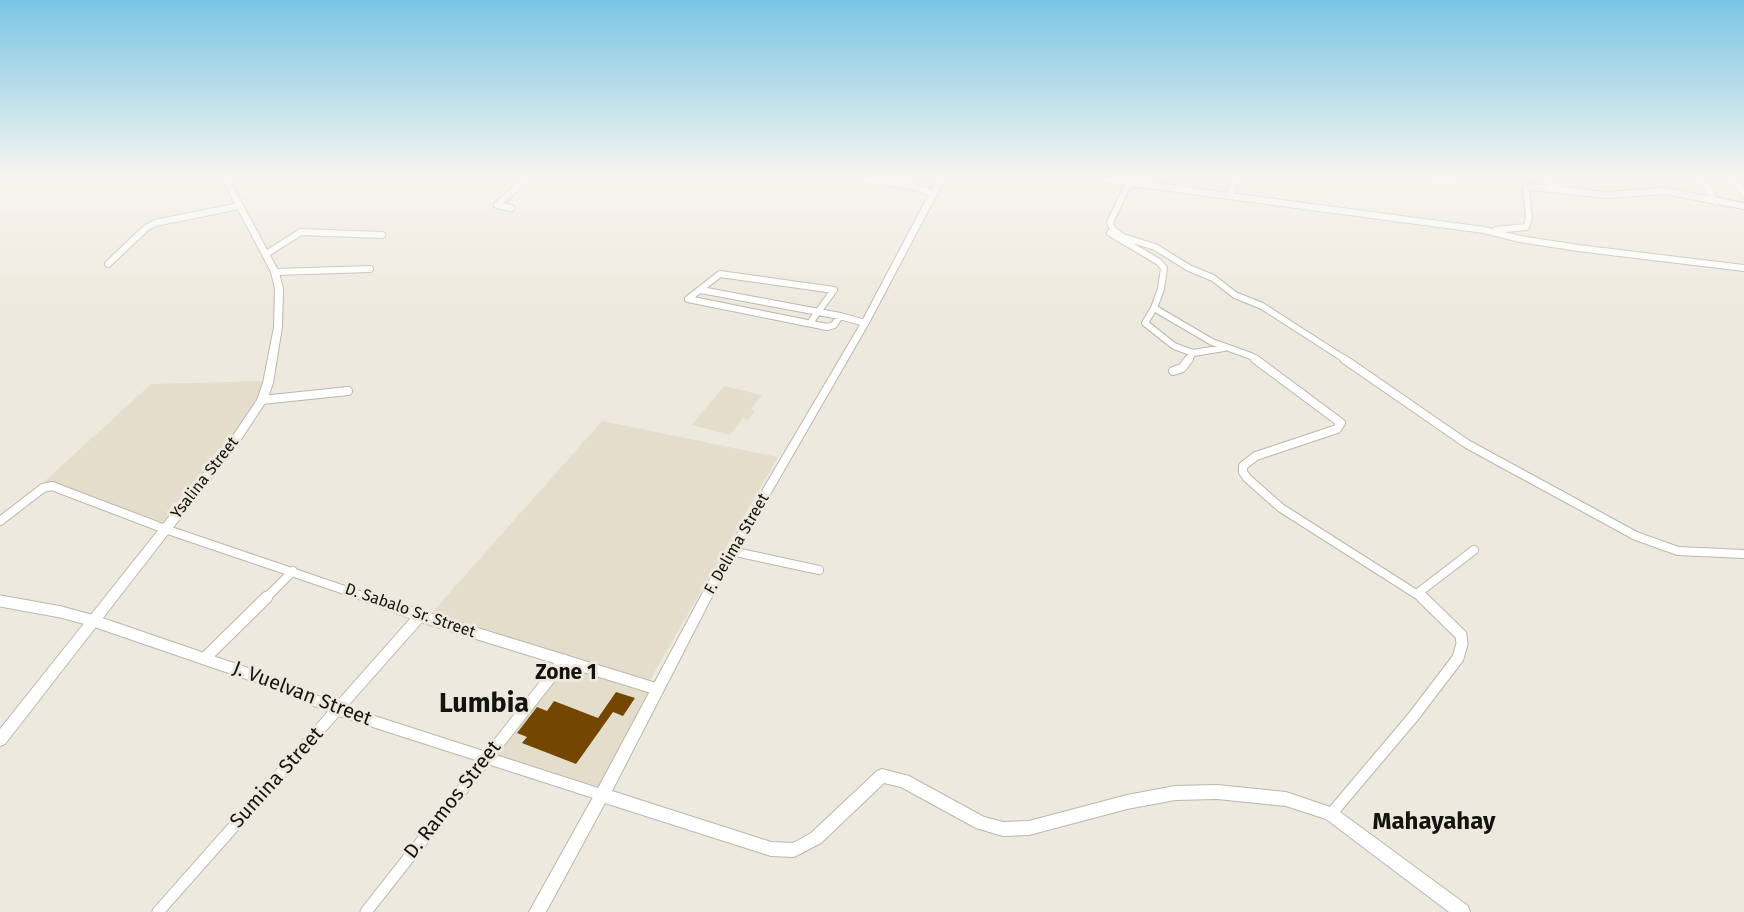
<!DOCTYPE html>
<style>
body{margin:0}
canvas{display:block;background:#eee9de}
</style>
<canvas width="1744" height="912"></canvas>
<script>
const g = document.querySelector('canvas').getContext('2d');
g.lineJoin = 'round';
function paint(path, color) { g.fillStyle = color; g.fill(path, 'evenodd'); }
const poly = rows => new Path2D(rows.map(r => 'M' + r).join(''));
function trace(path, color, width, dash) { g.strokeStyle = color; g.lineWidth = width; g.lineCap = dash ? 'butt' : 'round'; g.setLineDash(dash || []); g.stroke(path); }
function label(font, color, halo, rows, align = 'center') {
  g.font = font + ' "Fira Sans",sans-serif'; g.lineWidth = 6; g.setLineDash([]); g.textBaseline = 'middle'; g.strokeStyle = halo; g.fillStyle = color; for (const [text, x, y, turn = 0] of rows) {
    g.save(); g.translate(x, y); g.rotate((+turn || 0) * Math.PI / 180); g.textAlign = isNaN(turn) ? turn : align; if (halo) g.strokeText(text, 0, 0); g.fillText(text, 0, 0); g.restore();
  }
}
paint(poly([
 [265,381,252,413,166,523,45,481,151,384],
 [724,386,762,395,751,409,755,411,748,420,743,418,730,435,692,425],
 [602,421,778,457,650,680,429,616],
 [565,665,650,692,597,789,495,755]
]), '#e5ddcb');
paint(poly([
 [616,692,635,698,623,716,613,712,576,764,522,743,527,737,517,733,537,707,547,711,554,701,598,718]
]), '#744700');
const streetFar2 = poly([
 [859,179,908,185,933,193],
 [1102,179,1484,230,1520,239,1578,248,1744,268],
 [1429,179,1447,182,1453,179],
 [1541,179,1556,186],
 [1702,179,1716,202],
 [1734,179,1744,194],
 [1129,183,1110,222,1113,230,1123,237,1155,247,1189,268,1213,278,1235,295,1262,306,1346,360],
 [1230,196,1235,179],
 [511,208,497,205,526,179],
 [1496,230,1526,227,1529,218,1526,188,1532,187,1607,195,1665,191,1744,206],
 [1110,233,1159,262,1164,268,1161,289,1154,308,1212,342,1251,356,1257,360],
 [266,254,301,232,382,235],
 [108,264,146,228,155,223,239,206],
 [275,272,370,269],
 [701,290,840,316,865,323],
 [688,299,720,274,834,290,810,323],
 [688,299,827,327,834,325,840,316],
 [1154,308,1145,323,1174,346,1193,353,1224,348],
 [1188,360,1193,353]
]);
const streetFar1 = poly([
 [1255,359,1341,423,1337,429,1256,456,1243,466,1243,472,1247,478,1281,508,1424,599],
 [1344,359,1467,444,1636,536,1678,551,1744,554],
 [1173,371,1182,368,1189,359],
 [262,400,348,391],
 [0,521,43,488,52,486,165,529,371,599],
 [731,551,819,570],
 [1418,593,1474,550],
 [265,599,293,571]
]);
const street = poly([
 [367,597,420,616,657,689],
 [0,601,61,612,94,621,266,680,338,710,602,795],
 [205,658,267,597],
 [1331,814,1413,717,1458,658,1462,644,1461,635,1422,597],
 [158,912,420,616],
 [366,912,564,660]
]);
const secondary = poly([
 [222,179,229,179,279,272,283,289,282,327,273,383,267,400,238,444,5,744,0,746,0,729,230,440,257,400,263,383,274,327,275,289,271,272,222,179],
 [937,179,945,179,869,323,719,583,612,791,771,842,793,843,811,833,877,771,882,769,909,776,984,817,1003,822,1029,821,1127,795,1175,786,1217,785,1286,792,1336,809,1468,906,1470,912,1449,912,1326,819,1286,806,1217,799,1175,800,1127,809,1029,835,1003,836,976,828,901,787,884,783,821,843,794,857,771,856,605,803,546,912,529,912,597,790,710,579,861,323,937,179]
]);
trace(streetFar2, '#bbb7ac', 8);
trace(streetFar1, '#bbb7ac', 10);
trace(street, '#bbb7ac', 13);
trace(secondary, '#bbb7ac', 2);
trace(streetFar2, '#fff', 6);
trace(streetFar1, '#fff', 8);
trace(street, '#fff', 11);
paint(secondary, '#fff');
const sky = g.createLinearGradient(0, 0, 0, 306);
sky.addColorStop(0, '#7ac5e4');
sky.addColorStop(0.58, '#f7f5f0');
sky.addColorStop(1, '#f7f5f000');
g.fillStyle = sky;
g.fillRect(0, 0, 1744, 306);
label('16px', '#15130f', '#eee9de', [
 ["Ysalina Street",205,478,-52],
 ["F. Delima Street",737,544,-60],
 ["D. Sabalo Sr. Street",410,611,19]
]);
label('20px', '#15130f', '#eee9de', [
 ["J. Vuelvan Street",302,694,21],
 ["Sumina Street",277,778,-48],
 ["D. Ramos Street",453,800,-52]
]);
label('bold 21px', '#15130f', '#eee9de', [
 ["Zone 1",566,673]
]);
label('bold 24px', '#15130f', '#eee9de', [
 ["Mahayahay",1434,822]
]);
label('bold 27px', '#15130f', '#eee9de', [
 ["Lumbia",484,704]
]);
</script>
